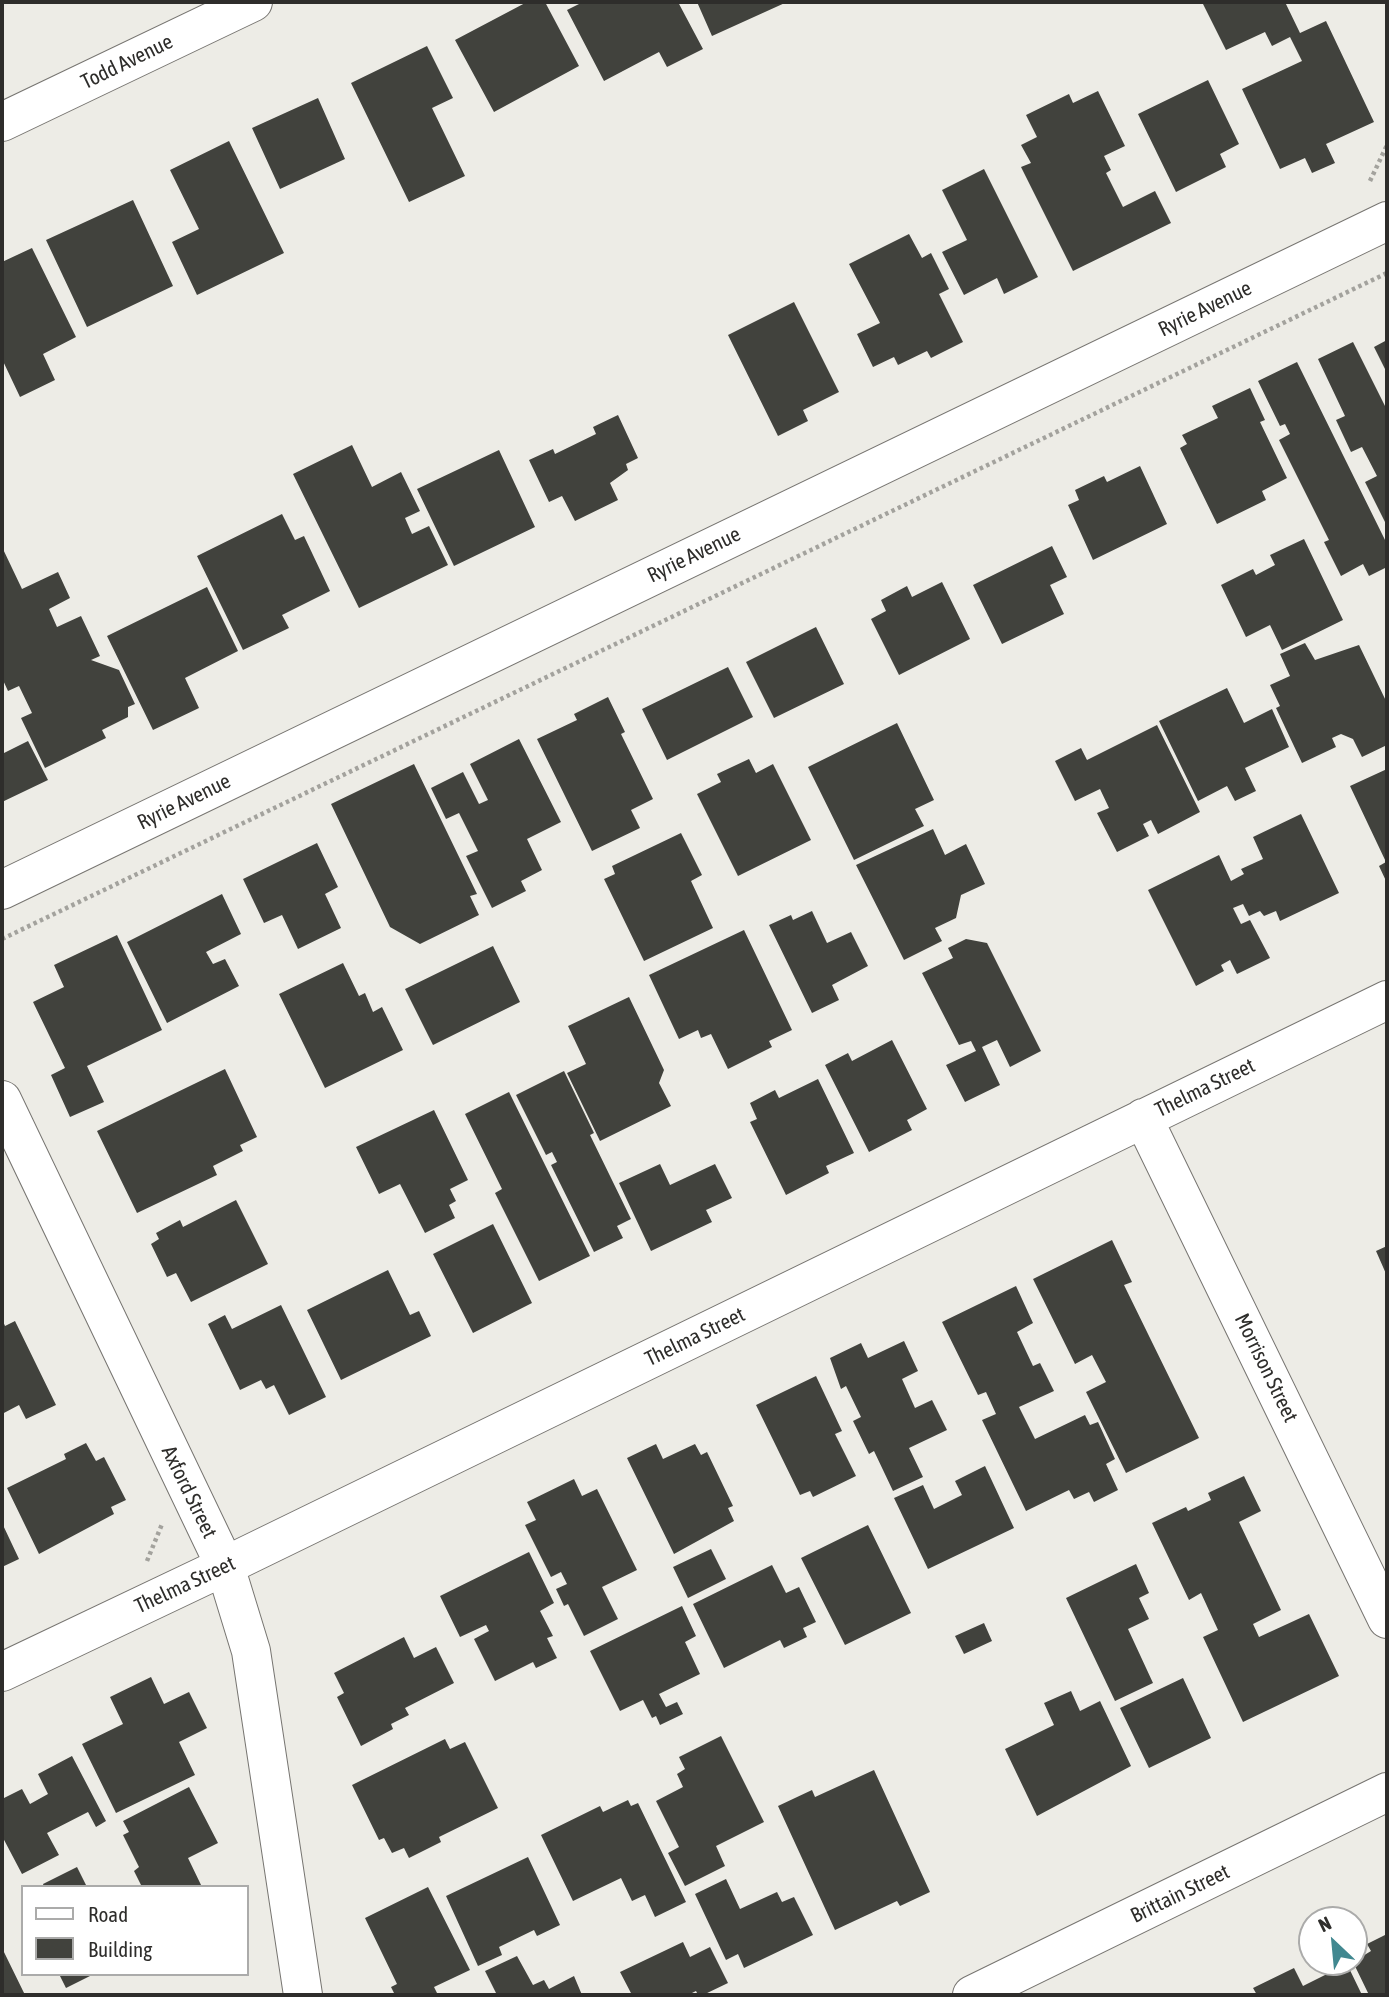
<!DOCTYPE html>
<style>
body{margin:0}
#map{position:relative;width:1389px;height:1997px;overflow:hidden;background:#edece6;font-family:"Asap Condensed",sans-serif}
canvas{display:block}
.frame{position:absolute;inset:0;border:4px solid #2e2d2b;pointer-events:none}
.legend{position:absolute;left:21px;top:1885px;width:228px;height:91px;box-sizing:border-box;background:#fff;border:2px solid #ababaa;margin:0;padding:9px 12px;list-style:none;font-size:21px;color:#2e2d2b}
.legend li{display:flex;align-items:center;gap:14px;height:35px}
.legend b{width:35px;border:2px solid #ababaa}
.north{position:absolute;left:1298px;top:1906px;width:70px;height:70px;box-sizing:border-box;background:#fff;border:2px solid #ababaa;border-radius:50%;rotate:334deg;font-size:19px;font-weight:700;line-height:28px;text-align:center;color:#2e2d2b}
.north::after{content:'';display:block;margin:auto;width:24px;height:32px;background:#418890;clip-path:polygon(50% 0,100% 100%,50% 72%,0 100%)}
</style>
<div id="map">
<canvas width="1389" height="1997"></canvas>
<div class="frame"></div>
<ul class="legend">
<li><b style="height:9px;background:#fff"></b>Road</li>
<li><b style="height:19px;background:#41423d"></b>Building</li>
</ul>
<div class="north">N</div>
</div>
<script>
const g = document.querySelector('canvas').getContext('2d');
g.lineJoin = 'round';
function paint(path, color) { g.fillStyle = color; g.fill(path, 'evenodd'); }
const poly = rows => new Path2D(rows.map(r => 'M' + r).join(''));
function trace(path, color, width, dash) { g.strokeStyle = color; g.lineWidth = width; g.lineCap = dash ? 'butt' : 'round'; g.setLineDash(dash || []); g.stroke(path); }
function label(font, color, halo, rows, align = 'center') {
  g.font = font + ' "Asap Condensed",sans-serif'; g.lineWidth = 7; g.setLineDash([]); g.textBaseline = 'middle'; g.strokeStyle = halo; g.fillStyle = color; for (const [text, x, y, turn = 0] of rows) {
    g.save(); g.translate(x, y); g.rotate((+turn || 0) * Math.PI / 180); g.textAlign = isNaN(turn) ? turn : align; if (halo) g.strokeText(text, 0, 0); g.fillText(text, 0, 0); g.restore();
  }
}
paint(poly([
 [527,2,545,2,579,66,494,112,455,40],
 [583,2,678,2,703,49,667,67,659,52,604,81,567,10],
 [697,2,787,2,712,36],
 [1202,2,1285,2,1300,33,1326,21,1374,122,1326,144,1335,163,1312,173,1305,158,1280,169,1242,89,1302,61,1290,37,1272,46,1265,32,1226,50],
 [427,46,453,98,432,108,465,176,409,202,351,83],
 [1208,80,1239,144,1220,154,1226,167,1176,192,1138,114],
 [1098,91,1125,146,1104,156,1111,170,1106,173,1123,207,1155,191,1171,223,1073,271,1021,167,1031,163,1021,145,1037,137,1026,115,1069,94,1073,103],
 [318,98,345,159,280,189,252,128],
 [229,141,284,253,197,295,172,242,199,229,170,170],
 [984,169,1038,277,1004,294,997,278,964,295,942,252,967,240,942,190],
 [133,200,173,286,87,327,46,240],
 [909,234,922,258,931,253,949,289,939,294,963,342,931,358,927,351,898,365,894,357,873,367,857,334,880,323,849,264],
 [32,248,76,337,43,354,55,380,20,397,2,359,2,262],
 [794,302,839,392,803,410,808,421,778,436,728,335],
 [1387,340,1387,373,1374,347],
 [1353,342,1387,410,1387,526,1365,482,1377,476,1362,447,1351,452,1336,420,1345,416,1318,359],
 [1297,362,1387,544,1387,567,1369,576,1363,564,1341,576,1324,542,1329,540,1279,440,1290,434,1285,424,1280,426,1258,381],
 [1250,388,1265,420,1260,422,1287,478,1262,491,1266,500,1217,524,1180,448,1187,444,1182,435,1218,418,1212,406],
 [618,415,638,458,626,464,628,470,610,483,618,500,575,521,562,496,549,502,529,460,553,449,555,454,596,434,593,427],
 [352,445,372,487,401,472,420,511,405,518,412,534,429,526,448,565,359,608,293,474],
 [499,450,535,527,454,566,417,489],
 [1140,466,1167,524,1093,560,1068,505,1079,500,1075,490,1104,476,1107,482],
 [282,514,295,540,304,536,330,591,282,615,289,628,243,650,197,556],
 [1304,539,1343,620,1282,650,1270,625,1246,637,1221,585,1253,569,1256,575,1275,565,1270,555],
 [1052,546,1067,577,1050,585,1064,614,1002,644,973,585],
 [2,547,22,589,58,572,70,598,49,609,57,627,81,616,100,656,91,660,119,670,135,704,128,707,128,717,102,730,106,738,45,768,21,718,32,713,19,686,8,691,2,678],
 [942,582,970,639,899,675,871,619,886,611,881,600,907,586,912,597],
 [207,587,238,651,185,678,199,708,153,730,107,636],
 [816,627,844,684,774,718,746,662],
 [1305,643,1315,660,1359,645,1387,703,1387,745,1362,757,1353,739,1341,734,1332,738,1336,747,1302,763,1276,708,1280,706,1270,685,1290,676,1280,654],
 [728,667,753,717,667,760,642,709],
 [1227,688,1244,723,1272,709,1289,747,1245,768,1256,791,1235,801,1227,786,1198,801,1159,721],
 [608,697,625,732,621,734,653,799,631,810,640,828,592,851,537,739,577,720,574,714],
 [897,723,934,800,915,809,924,826,854,860,808,767],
 [1157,725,1200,812,1158,834,1151,820,1143,824,1149,836,1117,852,1097,813,1109,808,1100,789,1075,801,1055,761,1081,748,1087,760],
 [519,739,561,822,527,839,542,870,521,881,526,891,492,908,466,856,478,851,459,813,446,819,431,788,463,772,479,804,488,800,470,764],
 [28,741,48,780,2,802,2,754],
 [749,759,756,773,773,764,811,840,738,876,697,794,721,782,717,774],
 [414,764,477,894,470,896,479,915,420,944,390,927,331,804],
 [1387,769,1387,883,1379,866,1386,862,1350,786],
 [1301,814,1339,893,1280,921,1276,911,1264,916,1260,911,1249,916,1243,904,1233,908,1241,924,1250,920,1270,958,1237,974,1230,960,1221,965,1224,971,1196,986,1148,890,1219,855,1231,881,1244,874,1241,869,1263,859,1253,837],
 [933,829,945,855,966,844,985,884,961,895,956,918,935,928,942,941,904,960,856,865],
 [681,833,702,875,691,881,713,928,644,961,604,879,615,874,612,866],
 [317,843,338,887,325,894,341,928,298,949,282,915,264,923,243,879],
 [222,894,241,934,206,952,213,964,225,959,239,986,167,1023,127,942],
 [812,911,827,943,851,932,868,966,832,985,839,1000,812,1013,769,925,791,915,793,920],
 [744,930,792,1030,769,1041,772,1047,728,1069,711,1034,701,1038,698,1030,679,1039,649,975],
 [117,935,162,1030,87,1066,104,1102,70,1117,51,1075,65,1068,33,1002,64,987,54,965],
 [966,939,987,943,1041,1051,1010,1067,997,1040,982,1047,1000,1085,965,1102,946,1065,976,1051,971,1041,959,1045,922,973,953,958,948,948],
 [493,946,520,1002,433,1045,405,989],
 [343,963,359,996,365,993,373,1012,382,1007,403,1050,325,1088,279,994],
 [629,997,664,1070,659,1083,671,1106,600,1141,567,1073,586,1064,568,1026],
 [892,1040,927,1109,907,1120,912,1130,869,1152,825,1065,848,1053,852,1061],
 [225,1069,257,1137,240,1145,243,1151,213,1166,217,1175,137,1213,97,1131],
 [564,1071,594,1133,590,1135,631,1219,617,1226,623,1238,594,1252,551,1165,557,1162,552,1152,546,1155,516,1095],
 [818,1079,854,1153,826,1166,829,1173,786,1195,750,1122,757,1119,750,1103,775,1090,779,1098],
 [509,1092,590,1256,539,1281,495,1193,502,1189,465,1114],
 [434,1110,468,1180,450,1189,456,1201,449,1205,455,1218,425,1233,400,1184,379,1194,356,1147],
 [660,1164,670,1185,715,1164,732,1198,706,1210,712,1222,651,1251,619,1183],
 [236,1200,268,1264,191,1302,176,1273,167,1277,151,1244,159,1239,156,1233,180,1220,183,1227],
 [493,1224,532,1303,473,1333,433,1254],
 [1112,1240,1132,1282,1124,1285,1199,1438,1126,1473,1086,1392,1106,1382,1092,1355,1075,1364,1033,1279],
 [1387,1246,1387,1276,1376,1251],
 [388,1270,410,1315,419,1311,431,1336,341,1380,307,1310],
 [1016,1286,1033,1323,1017,1332,1033,1366,1040,1363,1054,1391,1019,1407,1035,1439,1085,1415,1090,1425,1098,1422,1115,1459,1106,1464,1118,1490,1094,1502,1089,1492,1074,1499,1069,1490,1026,1511,982,1420,996,1414,986,1392,978,1395,942,1322],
 [281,1305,326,1397,289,1415,274,1385,266,1389,261,1380,240,1390,208,1324,225,1315,232,1329],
 [2,1319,5,1326,15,1321,56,1405,26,1419,19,1405,2,1414],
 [904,1341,918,1371,902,1379,915,1408,932,1400,947,1430,909,1448,923,1477,893,1491,874,1451,869,1454,853,1421,861,1417,846,1386,841,1389,830,1358,861,1343,868,1358],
 [816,1376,842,1431,835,1434,856,1476,813,1497,810,1491,800,1495,756,1405],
 [86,1443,96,1461,104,1457,126,1500,111,1507,114,1514,39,1554,7,1488,66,1459,64,1454],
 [656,1444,663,1459,695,1444,701,1455,707,1452,733,1506,728,1508,734,1521,674,1554,627,1458],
 [985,1466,1014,1528,928,1569,894,1498,923,1485,934,1509,962,1495,955,1481],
 [1244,1476,1261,1511,1239,1522,1281,1610,1253,1624,1259,1637,1309,1614,1339,1676,1243,1722,1203,1637,1218,1630,1201,1593,1189,1600,1152,1523,1186,1507,1188,1511,1211,1500,1208,1493],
 [574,1479,582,1496,597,1489,637,1570,602,1587,618,1619,584,1636,568,1604,564,1606,556,1589,567,1584,561,1572,551,1577,525,1525,536,1520,527,1502],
 [2,1523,19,1559,2,1567],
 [868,1525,911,1613,845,1645,801,1558],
 [711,1549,726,1579,688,1598,673,1567],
 [529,1552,554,1603,540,1611,553,1636,547,1638,557,1658,536,1668,533,1662,495,1681,474,1639,489,1631,486,1625,460,1637,440,1596],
 [1136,1564,1149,1593,1139,1598,1149,1619,1128,1629,1153,1683,1115,1701,1066,1598],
 [772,1565,786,1593,799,1587,816,1622,803,1628,807,1637,784,1648,780,1640,724,1668,693,1604],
 [682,1606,696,1636,685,1642,700,1674,659,1694,666,1707,677,1702,683,1714,660,1725,656,1716,652,1718,643,1700,620,1711,590,1651],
 [984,1623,992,1641,964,1654,955,1636],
 [404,1637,414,1658,436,1647,454,1683,405,1708,409,1715,391,1724,393,1729,361,1746,337,1697,344,1693,334,1673],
 [151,1677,164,1704,189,1692,207,1728,179,1742,195,1775,116,1813,82,1744,123,1724,110,1697],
 [1183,1678,1211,1738,1149,1768,1120,1708],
 [1071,1691,1080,1711,1100,1701,1131,1766,1037,1816,1005,1749,1054,1725,1044,1703],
 [721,1736,764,1822,716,1846,725,1866,685,1886,668,1853,679,1847,656,1801,683,1787,677,1774,685,1769,679,1757],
 [445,1739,450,1749,465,1742,498,1808,439,1837,441,1842,409,1858,404,1848,392,1853,384,1838,379,1840,352,1785],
 [72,1756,106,1821,96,1827,88,1812,47,1833,59,1855,22,1874,2,1836,2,1799,22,1789,30,1804,48,1794,38,1774],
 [874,1770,930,1892,900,1906,897,1901,835,1930,778,1806,812,1790,815,1797],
 [189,1787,218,1843,188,1858,202,1887,142,1887,134,1871,139,1867,123,1835,129,1832,123,1821],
 [628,1800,631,1806,638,1803,686,1902,655,1917,645,1895,632,1901,621,1878,573,1901,541,1835,600,1806,603,1812],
 [528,1857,560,1925,537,1936,534,1930,499,1947,502,1955,478,1966,446,1896],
 [77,1867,87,1887,44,1887,43,1884],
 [726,1879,740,1909,777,1892,782,1902,794,1897,813,1935,744,1968,738,1954,726,1960,695,1894],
 [428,1887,470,1970,434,1987,438,1995,395,1995,391,1987,397,1984,365,1918],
 [1387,1934,1387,1995,1369,1995,1353,1962,1371,1951,1367,1944],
 [683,1942,690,1957,710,1947,728,1983,703,1995,698,1995,696,1991,688,1995,632,1995,620,1972],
 [2,1948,25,1995,2,1995],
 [517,1956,533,1985,544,1980,549,1989,574,1976,582,1995,497,1995,485,1971],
 [1347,1964,1362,1995,1257,1995,1253,1988,1294,1968,1303,1986],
 [59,1974,94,1974,66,1988]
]), '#41423d');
const street = poly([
 [2,122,253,2],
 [2,890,1387,221],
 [2,1100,225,1566,251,1651,303,1995],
 [1143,1118,1387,1619],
 [2,1672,225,1566,1387,1000],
 [972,1995,1387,1792]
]);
trace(street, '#777571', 40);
trace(poly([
 [1370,181,1387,145],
 [2,939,1387,273],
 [147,1561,162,1524]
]), '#a3a29d', 4.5, [3.5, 3.5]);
trace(street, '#fff', 38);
label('21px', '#2e2d2b', '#fff', [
 ["Todd Avenue",127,62,-26],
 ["Ryrie Avenue",1205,309,-26],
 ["Ryrie Avenue",694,555,-26],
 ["Ryrie Avenue",184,802,-26],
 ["Thelma Street",1205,1088,-26],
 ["Thelma Street",695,1337,-26],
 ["Morrison Street",1266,1368,64],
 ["Axford Street",189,1492,64],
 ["Thelma Street",185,1585,-25],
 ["Brittain Street",1180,1894,-26]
]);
</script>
